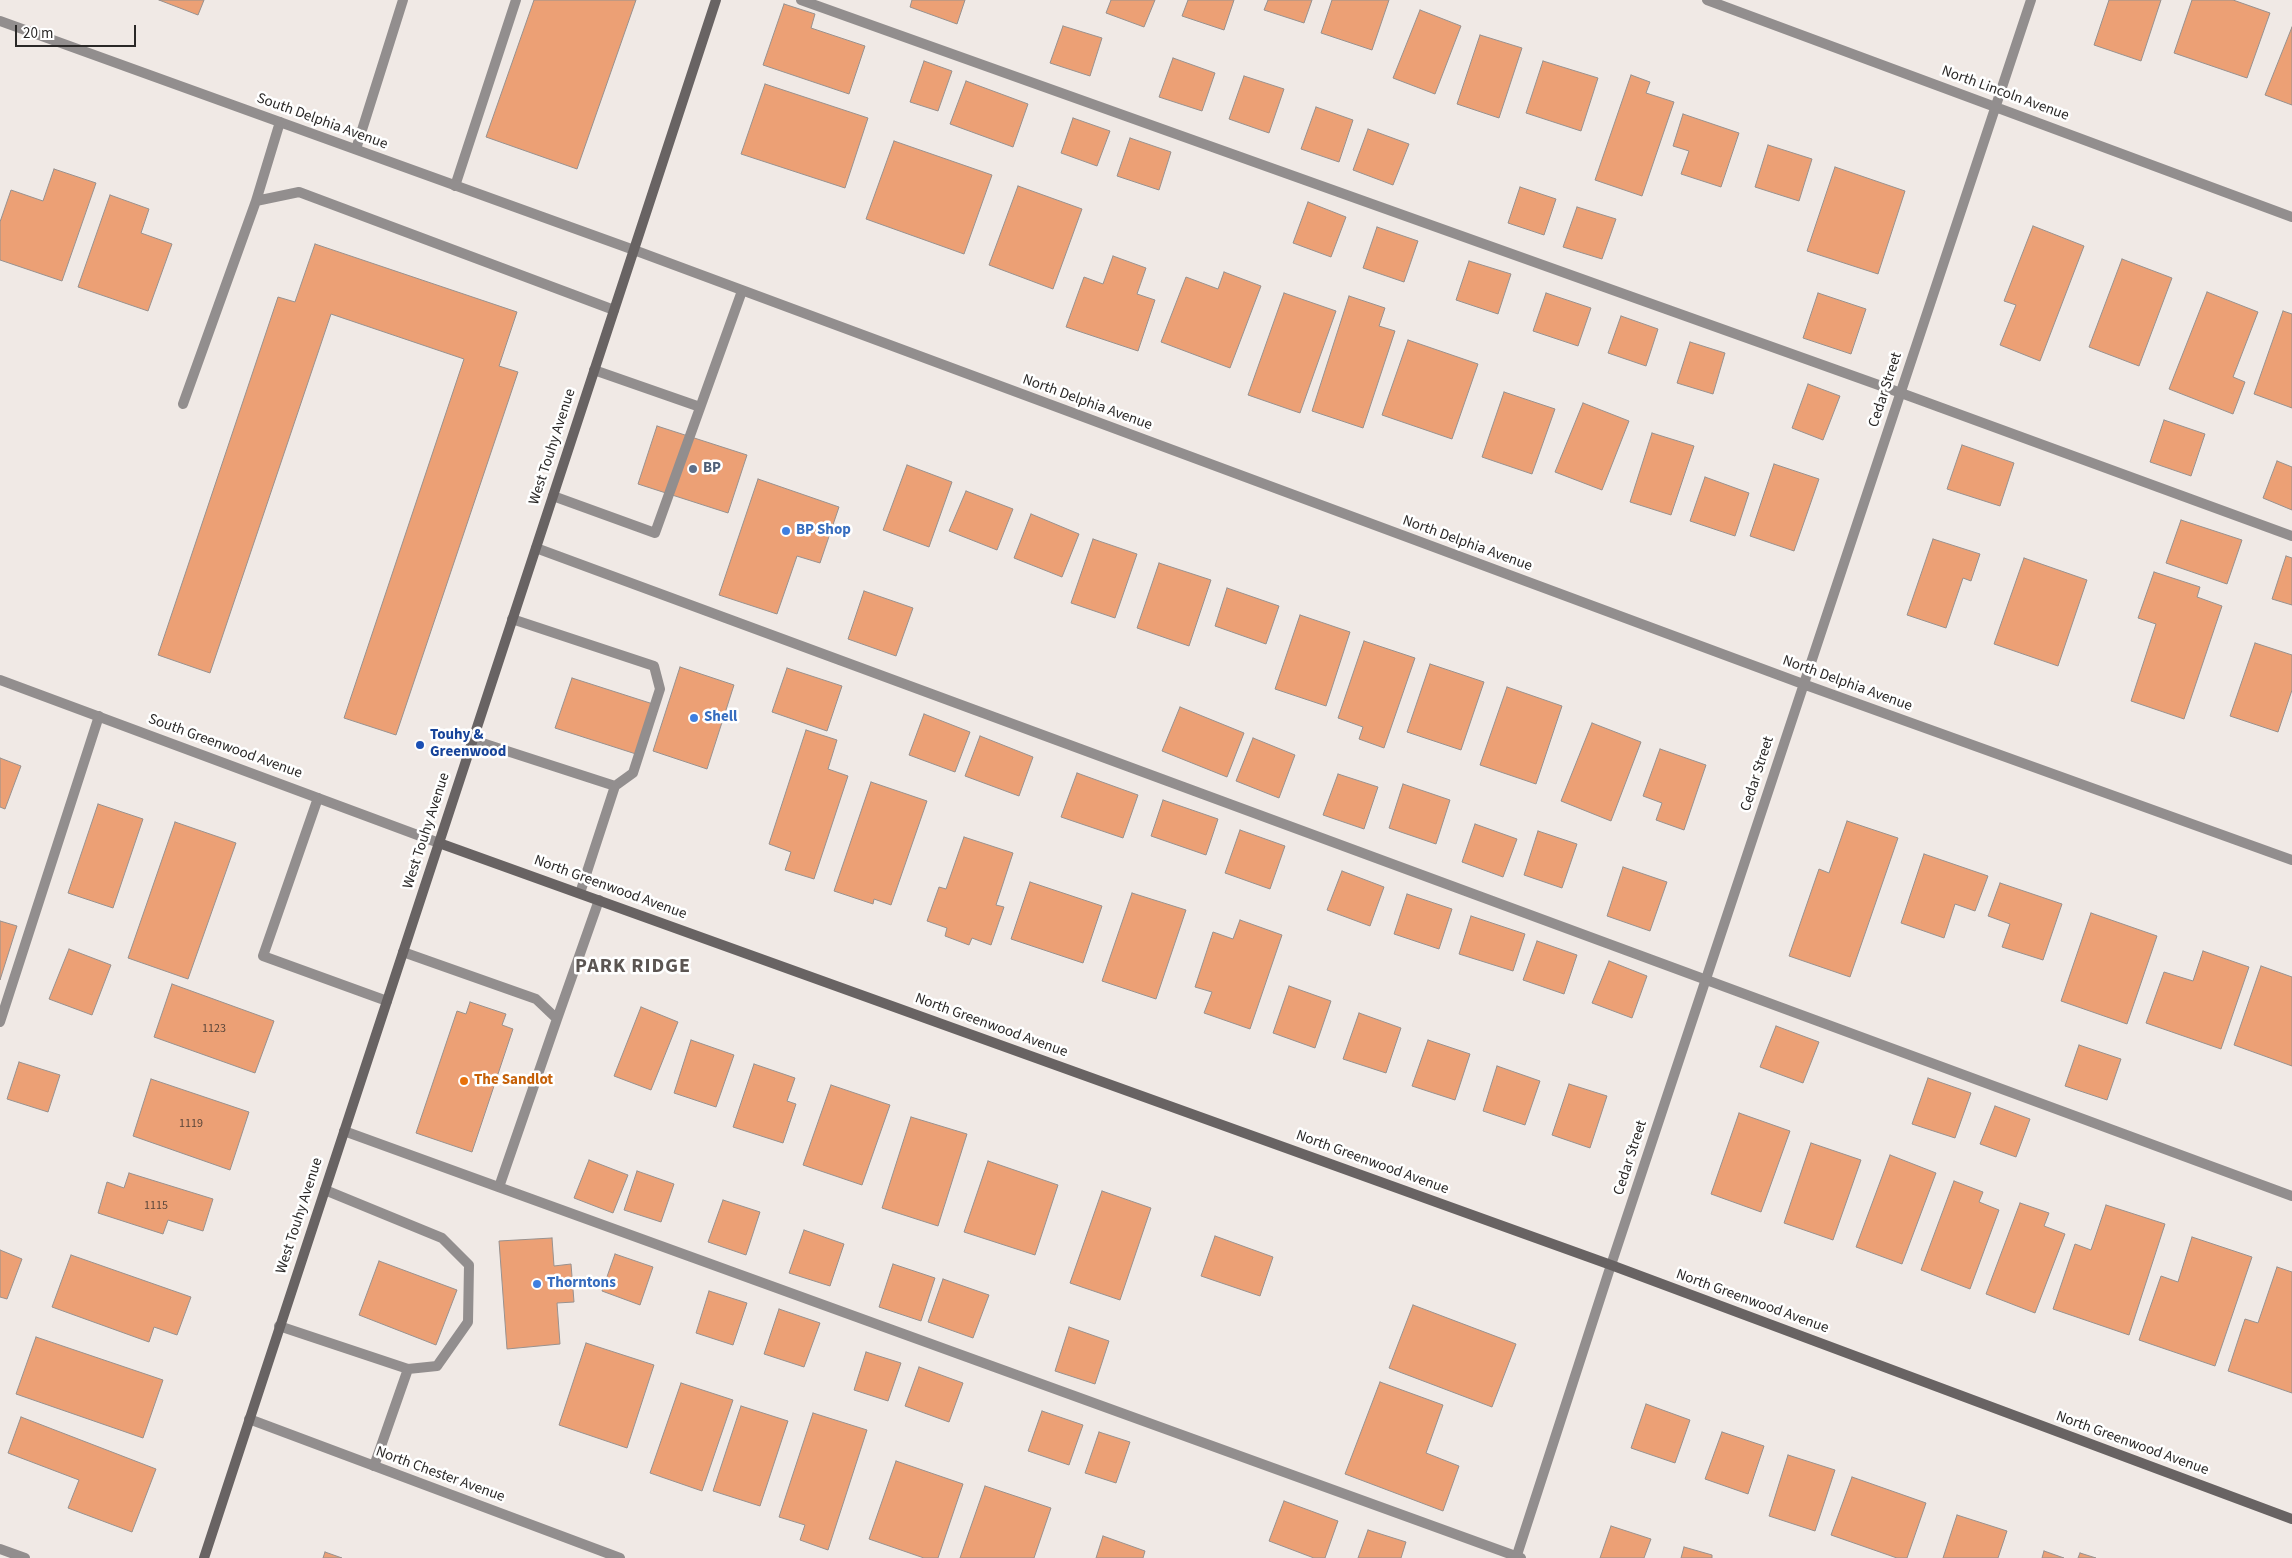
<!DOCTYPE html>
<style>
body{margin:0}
#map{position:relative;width:2292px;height:1558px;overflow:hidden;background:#f0e9e5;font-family:"Source Sans 3",sans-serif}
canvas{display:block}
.scale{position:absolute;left:15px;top:25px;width:121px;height:22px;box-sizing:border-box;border:2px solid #2a2827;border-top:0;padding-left:6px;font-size:15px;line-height:18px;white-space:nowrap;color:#2a2827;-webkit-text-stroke:4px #fff;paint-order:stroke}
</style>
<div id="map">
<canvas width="2292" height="1558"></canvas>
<div class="scale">20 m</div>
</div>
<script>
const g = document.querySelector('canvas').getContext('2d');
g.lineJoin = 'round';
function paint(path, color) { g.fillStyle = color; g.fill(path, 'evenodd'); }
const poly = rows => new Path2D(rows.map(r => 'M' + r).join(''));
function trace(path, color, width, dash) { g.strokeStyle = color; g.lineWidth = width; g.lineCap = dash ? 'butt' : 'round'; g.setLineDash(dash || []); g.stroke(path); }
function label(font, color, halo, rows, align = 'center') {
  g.font = font + ' "Source Sans 3",sans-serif'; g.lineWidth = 5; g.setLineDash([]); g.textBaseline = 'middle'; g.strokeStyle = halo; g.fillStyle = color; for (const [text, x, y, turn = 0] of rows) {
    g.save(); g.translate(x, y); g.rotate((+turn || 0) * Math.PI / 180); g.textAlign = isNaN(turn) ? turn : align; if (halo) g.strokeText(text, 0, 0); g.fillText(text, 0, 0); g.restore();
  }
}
const building = poly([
 [159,0,204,0,198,15,159,0],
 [534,0,636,0,577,169,486,137,534,0],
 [912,0,965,0,957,24,910,7,912,0],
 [1111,0,1155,0,1144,27,1106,13,1111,0],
 [1188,0,1234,0,1224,30,1182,16,1188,0],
 [1268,0,1312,0,1304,23,1264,10,1268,0],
 [1332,0,1389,0,1372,50,1321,33,1332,0],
 [2109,0,2161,0,2141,61,2094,45,2109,0],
 [2192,0,2233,0,2270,13,2247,78,2174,53,2192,0],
 [784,4,815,14,811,28,865,46,849,94,763,65,784,4],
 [1420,10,1461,26,1435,94,1393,78,1420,10],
 [1063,26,1102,38,1090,76,1050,63,1063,26],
 [2292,27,2292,105,2265,95,2292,27],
 [1480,35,1522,48,1499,118,1457,104,1480,35],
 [1173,58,1215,73,1202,111,1159,97,1173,58],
 [924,61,952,71,938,111,910,102,924,61],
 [1543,61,1598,78,1581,131,1526,113,1543,61],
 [1631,75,1650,82,1646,93,1674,102,1642,196,1595,180,1631,75],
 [1244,76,1284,89,1269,133,1229,119,1244,76],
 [966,81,1028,104,1013,147,950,124,966,81],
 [765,84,868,118,845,188,741,154,765,84],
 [1316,107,1353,120,1339,162,1301,149,1316,107],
 [1683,114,1739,133,1721,187,1681,174,1689,151,1673,146,1683,114],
 [1073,118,1110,131,1097,166,1061,153,1073,118],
 [1368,129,1409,144,1393,185,1353,170,1368,129],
 [1130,138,1171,152,1159,190,1117,176,1130,138],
 [894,141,992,175,964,254,866,219,894,141],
 [1768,145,1812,159,1799,201,1755,187,1768,145],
 [1835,167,1905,191,1878,274,1807,251,1835,167],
 [54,169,96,183,62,281,0,260,0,222,11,190,43,201,54,169],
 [1018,186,1082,209,1053,289,989,265,1018,186],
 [1520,187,1556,199,1544,235,1508,223,1520,187],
 [110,195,149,209,141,233,172,244,148,311,78,287,110,195],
 [1308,202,1346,217,1331,257,1293,243,1308,202],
 [1577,207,1616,219,1602,259,1563,247,1577,207],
 [2033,226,2084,246,2040,361,2000,345,2016,305,2004,301,2033,226],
 [1377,227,1418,241,1404,282,1363,268,1377,227],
 [315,244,517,312,499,366,518,372,396,735,344,718,464,359,331,314,210,673,158,655,278,297,295,302,315,244],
 [1113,256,1146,268,1137,294,1155,300,1138,351,1066,327,1084,277,1103,284,1113,256],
 [2122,259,2172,278,2139,366,2089,347,2122,259],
 [1469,261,1511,274,1498,314,1456,300,1469,261],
 [1224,272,1261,286,1230,368,1161,342,1186,277,1218,289,1224,272],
 [2207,292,2258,312,2233,377,2245,382,2233,414,2169,389,2207,292],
 [1284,293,1336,311,1300,413,1248,395,1284,293],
 [1546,293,1591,308,1578,346,1533,331,1546,293],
 [1818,293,1866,309,1851,354,1803,338,1818,293],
 [1349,296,1385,308,1379,326,1395,331,1363,428,1312,411,1349,296],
 [2283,311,2292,314,2292,408,2254,394,2283,311],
 [1621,316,1658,329,1646,366,1608,353,1621,316],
 [1408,340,1478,364,1452,439,1382,415,1408,340],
 [1690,342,1725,353,1713,394,1677,383,1690,342],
 [1808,384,1840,396,1823,440,1792,428,1808,384],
 [1504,392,1555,409,1532,474,1482,457,1504,392],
 [1583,403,1629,421,1602,490,1555,472,1583,403],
 [2164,420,2205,434,2191,476,2150,462,2164,420],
 [657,426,747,455,728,513,638,484,657,426],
 [1652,433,1694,446,1671,515,1630,502,1652,433],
 [1962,445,2014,463,2000,506,1947,489,1962,445],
 [2277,461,2292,467,2292,510,2263,498,2277,461],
 [1774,464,1819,479,1794,551,1750,536,1774,464],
 [907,465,952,482,929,547,883,530,907,465],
 [1705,477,1749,493,1735,536,1690,521,1705,477],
 [758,479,839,507,820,563,797,556,777,614,719,595,758,479],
 [966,491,1013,509,997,550,949,531,966,491],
 [1031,514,1079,534,1062,577,1014,558,1031,514],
 [2181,520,2242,540,2227,584,2166,563,2181,520],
 [1093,539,1137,554,1115,618,1071,603,1093,539],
 [1933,539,1980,554,1971,581,1963,578,1946,628,1907,615,1933,539],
 [2286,556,2292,558,2292,605,2272,599,2286,556],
 [2024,558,2087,580,2058,666,1994,644,2024,558],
 [1159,563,1211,580,1189,646,1137,628,1159,563],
 [2154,572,2200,587,2197,597,2222,606,2184,719,2131,701,2156,624,2138,618,2154,572],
 [1227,588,1279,606,1266,644,1215,626,1227,588],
 [864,591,913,608,896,656,848,639,864,591],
 [1300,615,1350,632,1326,706,1275,689,1300,615],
 [1364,641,1415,658,1384,748,1359,739,1363,727,1338,718,1364,641],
 [2255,643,2292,655,2292,690,2278,732,2230,716,2255,643],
 [1430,664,1484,682,1461,750,1407,732,1430,664],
 [680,667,734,685,707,769,653,751,680,667],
 [787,668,842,686,827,731,772,712,787,668],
 [572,678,653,704,636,754,555,728,572,678],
 [1507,687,1562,706,1536,784,1480,765,1507,687],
 [1180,707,1244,733,1227,777,1162,751,1180,707],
 [924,714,970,732,955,772,909,755,924,714],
 [1592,723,1641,742,1611,821,1561,801,1592,723],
 [806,730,837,740,828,769,848,776,814,879,785,870,791,852,769,844,806,730],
 [980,736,1033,757,1019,796,965,776,980,736],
 [1253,738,1295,755,1279,798,1236,781,1253,738],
 [1660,749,1706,765,1684,830,1656,820,1662,803,1643,796,1660,749],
 [0,758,21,766,5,809,0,807,0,758],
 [1077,773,1138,795,1123,838,1061,817,1077,773],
 [1338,774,1378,787,1364,829,1323,815,1338,774],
 [871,782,927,801,891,905,874,899,873,904,834,891,871,782],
 [1403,784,1450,800,1436,844,1389,828,1403,784],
 [1163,800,1218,819,1206,855,1151,836,1163,800],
 [98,804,143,819,113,908,68,893,98,804],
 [1847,821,1898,838,1850,977,1789,956,1819,869,1829,873,1847,821],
 [175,822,236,843,188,979,128,958,175,822],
 [1475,824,1517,839,1503,877,1462,862,1475,824],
 [1240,830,1285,846,1270,889,1225,873,1240,830],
 [1538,831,1577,844,1562,888,1524,875,1538,831],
 [964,837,1013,853,996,905,1004,907,991,945,972,938,969,945,945,936,947,928,927,921,939,887,946,889,964,837],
 [1924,854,1988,876,1975,911,1955,904,1944,938,1901,923,1924,854],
 [1623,867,1667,882,1650,931,1607,916,1623,867],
 [1342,871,1384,887,1370,926,1327,910,1342,871],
 [1030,882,1102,906,1083,963,1011,939,1030,882],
 [2000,883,2062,904,2043,960,2002,947,2010,924,1988,916,2000,883],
 [1132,893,1186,910,1156,999,1102,981,1132,893],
 [1407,894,1452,909,1439,949,1394,934,1407,894],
 [2091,913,2157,936,2127,1024,2061,1001,2091,913],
 [1471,916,1525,934,1513,971,1459,954,1471,916],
 [1240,920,1282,935,1250,1029,1204,1013,1212,992,1195,987,1213,932,1233,939,1240,920],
 [0,921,17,926,0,980,0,921],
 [1537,941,1577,955,1564,994,1523,980,1537,941],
 [69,949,111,965,92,1015,49,999,69,949],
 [2203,951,2249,967,2221,1049,2146,1023,2164,972,2193,981,2203,951],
 [1609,961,1647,976,1632,1018,1592,1003,1609,961],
 [2261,966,2292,977,2292,1066,2234,1045,2261,966],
 [172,984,274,1021,255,1073,154,1037,172,984],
 [1289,986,1331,1001,1315,1048,1273,1033,1289,986],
 [470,1002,506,1014,502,1025,513,1029,472,1152,416,1133,457,1011,466,1014,470,1002],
 [641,1007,678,1022,651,1090,614,1076,641,1007],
 [1359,1013,1401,1028,1386,1073,1343,1059,1359,1013],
 [1776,1026,1819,1042,1803,1083,1760,1067,1776,1026],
 [691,1040,734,1055,716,1107,674,1093,691,1040],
 [1428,1040,1470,1054,1455,1100,1412,1086,1428,1040],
 [2079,1045,2121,1059,2107,1100,2065,1086,2079,1045],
 [19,1062,60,1075,48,1112,7,1099,19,1062],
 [754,1064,795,1078,787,1101,796,1104,783,1143,733,1127,754,1064],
 [1497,1066,1540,1081,1525,1125,1483,1111,1497,1066],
 [1928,1078,1971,1093,1955,1138,1912,1124,1928,1078],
 [151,1079,249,1112,230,1170,133,1136,151,1079],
 [1569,1084,1607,1096,1590,1148,1552,1135,1569,1084],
 [831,1085,890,1105,862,1185,803,1165,831,1085],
 [1995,1106,2030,1119,2016,1157,1980,1144,1995,1106],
 [1739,1113,1790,1131,1761,1212,1711,1194,1739,1113],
 [911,1117,967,1134,938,1226,882,1208,911,1117],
 [1811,1143,1861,1160,1833,1240,1784,1223,1811,1143],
 [1890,1155,1936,1173,1902,1264,1856,1247,1890,1155],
 [589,1160,628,1175,613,1213,574,1198,589,1160],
 [988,1161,1058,1185,1035,1255,964,1232,988,1161],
 [637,1171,674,1184,661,1222,624,1210,637,1171],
 [129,1173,213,1199,203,1231,168,1220,163,1234,98,1213,107,1182,124,1188,129,1173],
 [1954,1181,1983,1192,1979,1202,1999,1210,1970,1289,1921,1270,1954,1181],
 [1102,1191,1151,1208,1120,1300,1070,1283,1102,1191],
 [723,1200,760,1212,746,1255,708,1242,723,1200],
 [2020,1203,2049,1213,2044,1226,2065,1234,2035,1313,1986,1294,2020,1203],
 [2106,1205,2165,1224,2129,1335,2053,1309,2075,1244,2091,1250,2106,1205],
 [804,1230,844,1244,830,1286,789,1273,804,1230],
 [1215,1236,1273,1257,1260,1296,1201,1276,1215,1236],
 [2192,1237,2252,1257,2215,1366,2139,1340,2161,1276,2178,1282,2192,1237],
 [552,1238,554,1266,571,1264,574,1302,557,1303,560,1344,507,1349,499,1241,552,1238],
 [0,1250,22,1259,7,1299,0,1297,0,1250],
 [615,1254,653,1267,640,1305,602,1291,615,1254],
 [71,1255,191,1297,177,1335,154,1327,149,1342,52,1307,71,1255],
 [379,1261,457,1290,436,1345,359,1315,379,1261],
 [893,1264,935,1278,921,1321,879,1307,893,1264],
 [2277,1267,2292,1272,2292,1393,2228,1371,2245,1319,2258,1323,2277,1267],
 [943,1279,989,1295,973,1338,928,1322,943,1279],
 [709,1291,747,1303,733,1345,696,1333,709,1291],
 [1413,1305,1516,1344,1492,1407,1389,1368,1413,1305],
 [779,1309,820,1323,804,1367,764,1354,779,1309],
 [1069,1327,1109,1341,1095,1384,1055,1371,1069,1327],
 [36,1337,163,1380,143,1438,16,1394,36,1337],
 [586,1343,654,1365,627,1448,559,1425,586,1343],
 [866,1352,901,1363,888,1401,854,1390,866,1352],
 [919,1367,963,1383,949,1422,905,1406,919,1367],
 [1380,1382,1443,1405,1426,1453,1459,1466,1443,1511,1345,1474,1380,1382],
 [681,1383,733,1400,702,1491,650,1473,681,1383],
 [1646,1404,1690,1420,1675,1463,1631,1448,1646,1404],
 [741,1406,788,1421,760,1506,713,1491,741,1406],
 [1042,1411,1083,1425,1069,1465,1028,1451,1042,1411],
 [813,1413,867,1430,828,1550,800,1540,805,1525,779,1517,813,1413],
 [21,1417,156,1469,132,1532,68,1508,79,1480,8,1453,21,1417],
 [1099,1432,1130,1442,1116,1483,1085,1473,1099,1432],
 [1722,1432,1764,1446,1748,1494,1705,1479,1722,1432],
 [1788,1455,1835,1470,1815,1531,1769,1516,1788,1455],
 [896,1461,963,1484,938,1558,924,1558,869,1539,896,1461],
 [1852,1477,1926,1503,1907,1558,1897,1558,1831,1535,1852,1477],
 [985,1486,1051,1508,1034,1558,960,1558,985,1486],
 [1284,1501,1338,1521,1325,1558,1314,1558,1269,1541,1284,1501],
 [1957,1515,2007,1531,1998,1558,1943,1558,1957,1515],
 [1611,1526,1651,1539,1644,1558,1600,1558,1611,1526],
 [1368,1530,1406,1542,1401,1558,1358,1558,1368,1530],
 [1103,1536,1145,1551,1143,1558,1096,1558,1103,1536],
 [1684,1547,1712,1555,1712,1558,1681,1558,1684,1547],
 [2044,1551,2064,1558,2042,1558,2044,1551],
 [325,1552,342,1558,323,1558,325,1552],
 [2080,1553,2096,1558,2078,1558,2080,1553]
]);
paint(building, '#eca075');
trace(building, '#98918e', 1);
trace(poly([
 [801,0,1901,393,2292,536],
 [356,149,403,0],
 [455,186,516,0],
 [256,201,280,122],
 [594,370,700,407],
 [183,404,256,201,299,192,614,310],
 [553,496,655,533,742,291],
 [536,548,2292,1196],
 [473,740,615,786,633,773,660,689,654,666,512,619],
 [318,798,263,956,387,1001],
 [580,893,615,786],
 [403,952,536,999,557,1019,499,1187],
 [557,1019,599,900],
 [0,1022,99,716],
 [344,1131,1521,1558],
 [279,1326,408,1369,437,1366,468,1322,469,1265,442,1238,325,1190],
 [374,1466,408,1369]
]), '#928e8e', 10);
trace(poly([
 [1707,0,2292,217],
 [0,21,634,250,1803,684,2292,860],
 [0,680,439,843],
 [249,1419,620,1558],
 [0,1549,25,1558],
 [1516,1558,1611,1265,2031,0]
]), '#928e8e', 10);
trace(poly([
 [439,843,1611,1265,2292,1519],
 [204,1558,716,0]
]), '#686363', 10);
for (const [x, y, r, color] of [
 [693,469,5,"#5c6f8a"],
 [786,531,5,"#3f7fe0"],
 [694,718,5,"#3f7fe0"],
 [420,745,5,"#1a4fb4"],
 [464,1081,5,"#e8710a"],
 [537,1284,5,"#3f7fe0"]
]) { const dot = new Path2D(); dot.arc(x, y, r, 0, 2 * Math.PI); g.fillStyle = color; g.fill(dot); trace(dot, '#fff', 2); }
label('12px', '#5a463a', null, [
 ["1123",214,1029],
 ["1119",191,1124],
 ["1115",156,1206]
]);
label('15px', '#2a2827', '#fff', [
 ["North Lincoln Avenue",2005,94,20],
 ["South Delphia Avenue",322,122,20],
 ["Cedar Street",1886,390,-72],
 ["North Delphia Avenue",1087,403,20],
 ["West Touhy Avenue",553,447,-72],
 ["North Delphia Avenue",1467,544,20],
 ["North Delphia Avenue",1847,684,20],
 ["South Greenwood Avenue",225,747,20],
 ["Cedar Street",1758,774,-72],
 ["West Touhy Avenue",427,831,-72],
 ["North Greenwood Avenue",610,888,20],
 ["North Greenwood Avenue",991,1026,20],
 ["Cedar Street",1631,1158,-72],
 ["North Greenwood Avenue",1372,1163,20],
 ["West Touhy Avenue",300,1216,-72],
 ["North Greenwood Avenue",1752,1302,20],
 ["North Greenwood Avenue",2132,1444,20],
 ["North Chester Avenue",440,1475,20]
]);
label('bold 15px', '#4e5e75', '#fff', [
 ["BP",703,469]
], 'left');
label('bold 15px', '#366cbe', '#fff', [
 ["BP Shop",796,531],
 ["Shell",704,718],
 ["Thorntons",547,1284]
], 'left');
label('bold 15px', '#164399', '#fff', [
 ["Touhy &",430,736],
 ["Greenwood",430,753]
], 'left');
label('bold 15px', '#c56008', '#fff', [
 ["The Sandlot",474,1081]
], 'left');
g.letterSpacing = '1px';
label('bold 20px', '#5b5552', '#fff', [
 ["PARK RIDGE",633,968]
]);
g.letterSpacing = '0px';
</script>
